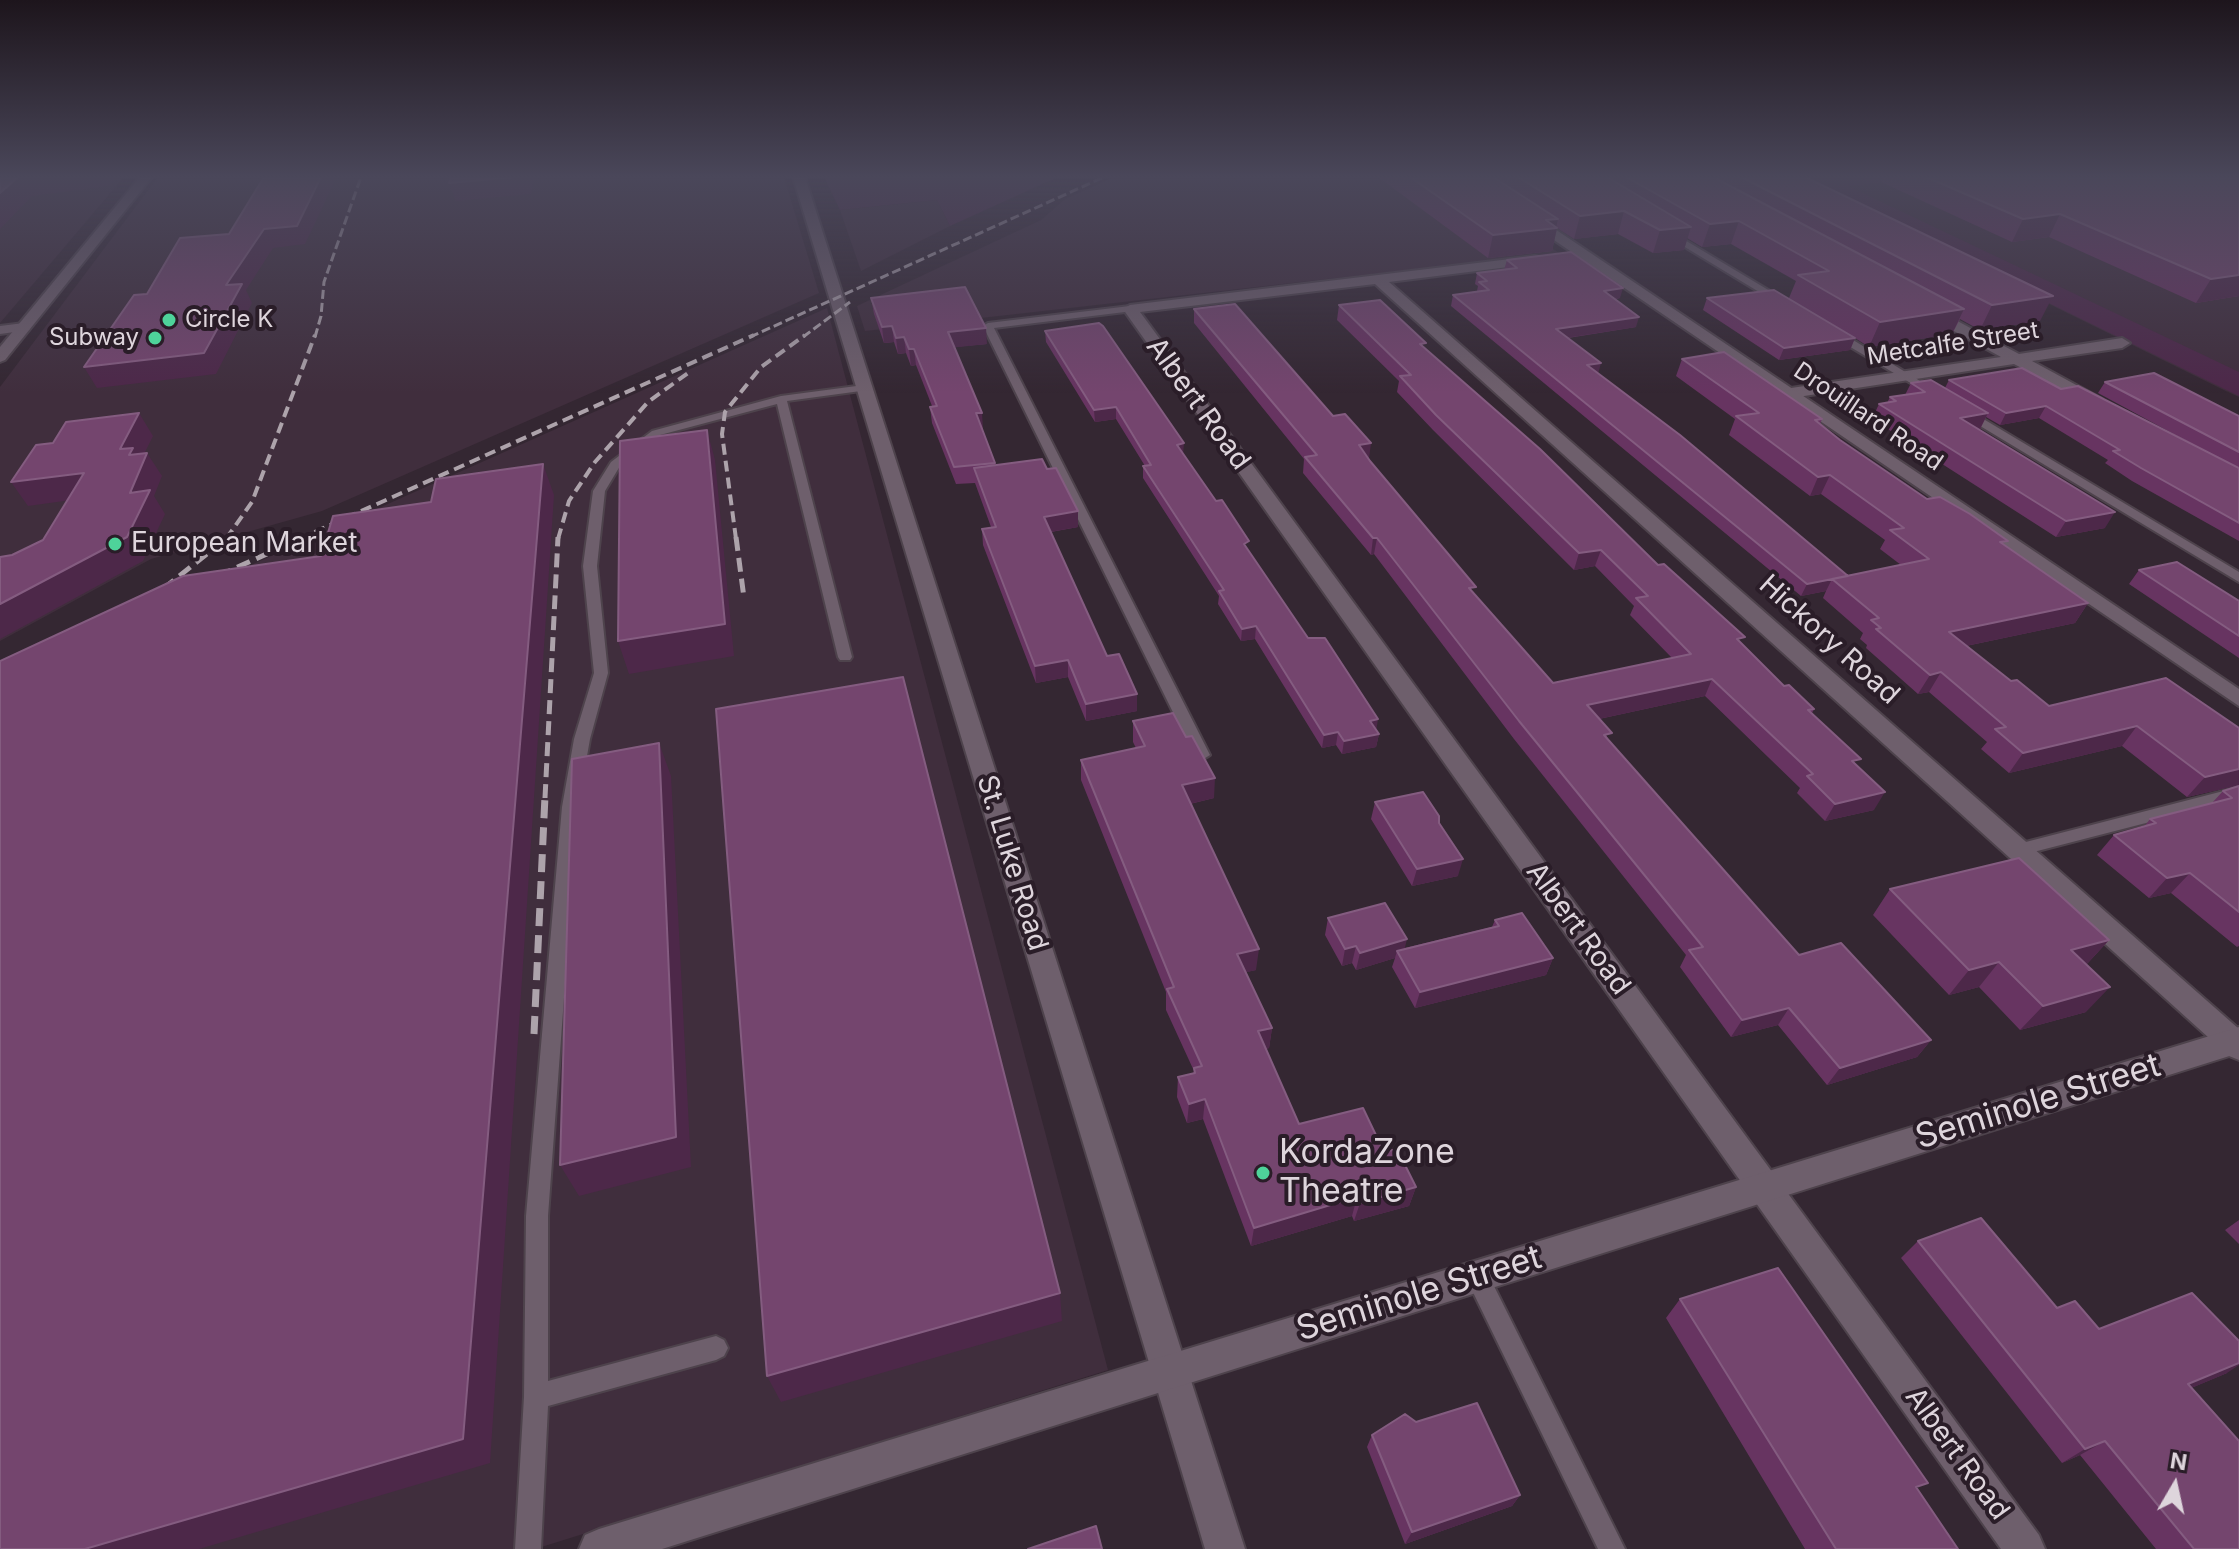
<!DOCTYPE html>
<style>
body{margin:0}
#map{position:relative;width:2239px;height:1549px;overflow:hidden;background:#342732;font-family:Inter,sans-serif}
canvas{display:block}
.north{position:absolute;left:2135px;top:1445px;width:80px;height:80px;-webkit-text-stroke:6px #2a1d28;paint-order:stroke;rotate:9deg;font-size:22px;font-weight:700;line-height:32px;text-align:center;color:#ded5dc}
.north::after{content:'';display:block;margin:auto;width:28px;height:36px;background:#ded5dc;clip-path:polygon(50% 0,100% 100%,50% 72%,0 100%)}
</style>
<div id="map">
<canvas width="2239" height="1549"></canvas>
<div class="north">N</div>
</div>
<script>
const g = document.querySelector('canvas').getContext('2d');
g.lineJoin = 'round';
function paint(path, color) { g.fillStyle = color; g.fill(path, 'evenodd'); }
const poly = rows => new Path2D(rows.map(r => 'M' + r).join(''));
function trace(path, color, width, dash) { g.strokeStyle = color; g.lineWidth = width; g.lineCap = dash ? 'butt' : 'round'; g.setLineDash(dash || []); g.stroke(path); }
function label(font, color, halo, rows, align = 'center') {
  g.font = font + ' Inter,sans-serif'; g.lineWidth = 8; g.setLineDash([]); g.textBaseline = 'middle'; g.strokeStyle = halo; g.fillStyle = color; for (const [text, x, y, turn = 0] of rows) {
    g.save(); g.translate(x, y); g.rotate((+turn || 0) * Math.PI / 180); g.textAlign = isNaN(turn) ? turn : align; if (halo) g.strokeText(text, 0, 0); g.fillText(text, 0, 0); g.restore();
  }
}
paint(poly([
 [0,177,124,177,0,323],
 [158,177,784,177,819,293,322,511,151,559,0,641,0,387],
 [1114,177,1450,177,1559,253,865,331,857,306,1041,220,1065,199],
 [1791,177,2239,177,2239,397,2226,391],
 [937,200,950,226,861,271,840,210],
 [827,308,1108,1370,535,1549,0,1549,0,677]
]), '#402e3d');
paint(poly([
 [824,177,1058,177,950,226,937,200,840,210],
 [1791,177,1829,177,2239,372,2239,396]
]), '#4d2849');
const service = poly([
 [1668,230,1785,300,1787,302,1779,304,1665,235,1664,233,1668,230],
 [1130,306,1133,307,1133,311,994,328,1210,755,1202,760,1194,755,983,326,988,323,1130,306],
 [1832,332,1840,332,1938,392,1929,394,1832,336,1832,332],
 [864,385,868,386,868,390,787,401,852,657,850,660,840,660,838,657,777,404,660,435,620,466,605,491,597,566,608,673,590,739,578,807,548,1216,548,1381,716,1336,724,1340,728,1348,724,1356,716,1360,548,1406,541,1549,515,1549,524,1397,526,1216,562,807,574,739,594,673,583,566,593,491,611,462,652,431,781,396,864,385],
 [1962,411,1970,411,2239,572,2239,582,1962,415,1962,411],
 [2239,787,2239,799,2018,856,2012,854,2009,850,2012,846,2018,844,2239,787],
 [1477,1265,1485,1268,1625,1549,1598,1549,1469,1284,1466,1276,1469,1268,1477,1265]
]);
const minor = poly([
 [793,177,805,177,1245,1549,1205,1549,793,177],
 [1535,256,1540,257,1540,263,1389,282,2239,1029,2239,1060,2229,1056,1375,284,1140,312,2039,1535,2045,1549,2001,1549,1123,309,1130,305,1535,256],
 [1923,308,1933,308,2019,354,2122,338,2130,343,2122,348,2032,361,2102,399,2104,402,2096,407,2014,364,1791,398,1783,393,1791,388,2001,357,1923,314,1923,308]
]);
const tertiary = poly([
 [1526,215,1534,215,2239,689,2239,706,1526,221,1526,215],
 [24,323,31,327,29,330,0,334,0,326,24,323],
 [2239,1027,2239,1053,662,1549,579,1549,585,1535,599,1529,2239,1027]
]);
const secondary = poly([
 [140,177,152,177,5,360,0,362,0,347,140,177]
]);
trace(service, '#4e434c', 4);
trace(minor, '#4e434c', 4);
trace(tertiary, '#4e434c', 4);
trace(secondary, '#4e434c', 4);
paint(service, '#6e5f6c');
paint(minor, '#6e5f6c');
paint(tertiary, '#6e5f6c');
paint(secondary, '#6e5f6c');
trace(poly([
 [315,337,321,316,324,282,361,177],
 [750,337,1104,177],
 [803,337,850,302]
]), '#ada3ab', 3, [9, 4]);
trace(poly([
 [226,539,252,502,315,335],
 [299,539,754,335],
 [558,539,569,501,595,462,648,402,688,373],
 [736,539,722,434,725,412,761,367,805,335]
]), '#ada3ab', 4, [11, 6]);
trace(poly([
 [736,537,744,598],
 [218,576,304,537],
 [163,589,228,537],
 [545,798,558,537]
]), '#ada3ab', 5, [14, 7]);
trace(poly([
 [534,1034,545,796]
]), '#ada3ab', 7, [18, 9]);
paint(poly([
 [1378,177,2239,177,2239,296,2196,303,2049,237,2012,242,1881,182,1828,188,2040,321,1980,330,1960,319,1952,334,1869,347,1855,338,1850,350,1779,360,1703,310,1707,298,1789,298,1796,281,1731,244,1702,247,1687,238,1684,250,1653,253,1618,234,1574,239,1557,228,1552,251,1488,258],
 [1507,260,1620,298,1616,299,1636,327,1568,338,1598,373,1848,576,1901,565,1880,549,1885,540,1821,494,1810,496,1729,435,1735,419,1676,376,1682,359,1822,419,1820,424,1840,440,1927,499,2005,546,2088,603,2075,623,1966,646,2011,681,2049,706,2239,728,2239,785,2187,797,2122,746,2009,773,1981,749,1987,742,1929,692,1918,694,1866,648,1867,645,1860,639,1863,633,1823,598,1826,591,1801,596,1451,306,1453,295,1477,291,1478,286,1475,284,1477,273,1504,270],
 [871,298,987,344,954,347,995,465,1047,469,1078,511,1078,527,1051,532,1107,656,1137,694,1137,711,1086,721,1068,677,1036,683,983,545,982,529,991,527,975,483,956,484,932,423,930,407,932,406,916,365,911,366,906,353,898,354,894,342,884,343,874,314],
 [1339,305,1425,349,1742,644,1784,686,1814,709,1812,713,1857,765,1874,810,1825,821,1797,793,1800,788,1705,696,1599,719,1609,741,1799,955,1931,1040,1917,1057,1827,1085,1778,1025,1731,1037,1680,967,1686,955,1514,739,1374,554,1371,555,1303,473,1304,459,1194,323,1194,309,1369,459,1474,594,1553,683,1672,658,1630,615,1634,606,1595,566,1574,570,1433,430,1397,392,1399,381,1337,320],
 [1045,331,1183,454,1308,638,1379,734,1376,747,1342,754,1336,745,1322,748,1255,639,1241,641,1218,604,1219,596,1143,478,1143,466,1145,466,1116,419,1095,422,1046,342],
 [1949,380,2061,389,2205,451,2098,393,2105,382,2239,416,2239,541,2132,481,2105,463,2108,460,2039,418,2000,425,1986,417,1980,429,1978,429,2105,528,2056,537,1872,419,1879,404,1887,403,1890,397,1905,395,1911,383,1945,388],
 [2139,570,2239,601,2239,658,2129,584],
 [1133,721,1214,798,1190,804,1256,970,1246,972,1272,1028,1269,1048,1266,1049,1299,1124,1384,1152,1416,1187,1409,1206,1354,1221,1352,1216,1251,1246,1203,1119,1187,1123,1177,1097,1178,1077,1193,1074,1194,1071,1166,1010,1166,992,1081,780,1081,760,1136,748,1133,742],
 [2239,786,2239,946,2237,947,2171,893,2149,898,2097,855,2114,835,2144,827,2150,819,2212,803,2223,791],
 [1375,802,1458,876,1412,886,1371,819],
 [1890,889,2109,940,2086,965,2086,1012,2020,1030,1979,987,1949,995,1873,915],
 [1328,918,1405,948,1492,927,1495,920,1553,958,1546,975,1415,1008,1392,967,1395,958,1356,970,1352,963,1342,966,1325,935],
 [2239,1220,2239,1244,2225,1230],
 [1918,1241,2057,1308,2099,1329,2227,1373,2191,1388,2239,1549,2156,1549,2080,1455,2062,1463,1901,1258],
 [1680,1299,1918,1490,1958,1549,1805,1549,1666,1318],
 [1372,1435,1520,1495,1512,1506,1405,1544,1367,1447]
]), '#673461');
paint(poly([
 [18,177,117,177,109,186,32,196,0,229,0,193],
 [321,177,334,177,335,181,305,244,273,248,246,290,252,303,216,374,97,388,84,367,264,229],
 [515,177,534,177,531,194,456,201,449,183],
 [1792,177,1883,177,1881,182,1786,193],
 [1624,211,1618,234,1574,239,1580,216],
 [2060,214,2049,237,2012,242,2023,219],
 [1558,219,1556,228,1557,228,1552,251,1488,258,1493,235,1546,220],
 [1739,221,1731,244,1702,247,1710,224],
 [1691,227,1684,250,1653,253,1660,230],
 [2239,275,2239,296,2196,303,2211,279],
 [1623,288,1620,298,1601,301,1604,291],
 [2053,296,2040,321,1980,330,1992,305],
 [1964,309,1952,334,1869,347,1880,322],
 [1639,317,1636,327,1553,340,1556,329],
 [892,326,894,342,884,343,882,327],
 [986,328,987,344,949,348,948,332],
 [904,337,906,353,898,354,896,338],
 [1855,338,1850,350,1779,360,1784,348],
 [909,349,914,349,916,365,911,366],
 [1601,363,1598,374,1587,365],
 [2046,406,2039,418,2000,425,2006,413],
 [1116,407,1116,419,1095,422,1094,410],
 [139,413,153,436,141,460,147,453,162,476,154,496,165,514,143,561,0,639,0,604,130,493,120,449],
 [976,413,982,413,983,429,977,430],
 [1988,413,1980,429,1952,433,1960,418],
 [707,430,715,460,734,656,629,674,618,641],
 [1184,443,1183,455,1177,445],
 [1371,443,1369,459,1359,445],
 [543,464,554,495,490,1463,199,1549,85,1549],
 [84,473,100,496,28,506,11,482],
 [1830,475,1821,494,1810,496,1818,477],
 [1078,511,1078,527,1044,533,1044,517],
 [2115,512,2105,528,2056,537,2066,521],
 [1373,538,1377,538,1374,554,1371,555],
 [1601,550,1595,566,1574,570,1579,553],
 [1832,579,1826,591,1801,596,1807,584],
 [2088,603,2075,623,1937,652,1949,632],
 [1256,626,1255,639,1241,641,1242,629],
 [1068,660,1068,677,1036,683,1035,666],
 [1941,672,1929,692,1918,694,1930,675],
 [1712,679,1705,696,1580,723,1587,705],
 [1137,694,1137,711,1086,721,1086,704],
 [1378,719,1376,732,1370,721],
 [2137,726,2122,746,2009,773,2023,753],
 [1338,732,1336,745,1322,748,1324,735],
 [1379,734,1376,747,1342,754,1344,741],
 [659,743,671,776,691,1167,579,1196,560,1165],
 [2239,769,2239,785,2187,797,2205,777],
 [1215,778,1214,798,1181,806,1182,785],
 [1885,792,1874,810,1825,821,1835,804],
 [1463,859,1458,876,1412,886,1417,869],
 [2190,873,2171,893,2149,898,2167,878],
 [1407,939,1403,956,1397,951,1395,958,1356,970,1360,953],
 [2109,940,2086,965,2071,950],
 [1356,946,1352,963,1342,966,1345,949],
 [1259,949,1256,970,1235,975,1237,954],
 [1553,958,1546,975,1415,1008,1420,992],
 [1999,962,1979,987,1949,995,1969,970],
 [2110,987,2086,1012,2020,1030,2043,1006],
 [1789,1008,1778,1025,1731,1037,1742,1020],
 [1272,1028,1269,1048,1256,1051,1258,1031],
 [1931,1040,1917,1057,1827,1085,1840,1068],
 [1205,1099,1203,1119,1187,1123,1189,1104],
 [1416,1187,1409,1206,1354,1221,1360,1203],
 [1357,1197,1352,1216,1251,1246,1254,1228],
 [1060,1293,1062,1321,781,1402,767,1376],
 [2239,1363,2239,1365,2227,1373,2163,1400,2188,1384],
 [2105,1441,2080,1455,2062,1463,2085,1449],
 [1520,1495,1512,1506,1405,1544,1412,1532]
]), '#4d2849');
const building = poly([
 [0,177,18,177,0,193,0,177],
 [264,177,321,177,297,226,264,229,226,285,242,284,204,353,84,367,134,295,147,294,180,238,229,234,264,177],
 [451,177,515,177,449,183,451,177],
 [1410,177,1493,177,1558,219,1546,220,1557,228,1493,235,1410,177],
 [1518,177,1607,177,1691,227,1660,230,1624,211,1580,216,1518,177],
 [1626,177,1713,177,1964,309,1880,322,1798,275,1829,271,1739,221,1710,224,1626,177],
 [1741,177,1805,177,2053,296,1992,305,1741,177],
 [1926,177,2239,177,2239,275,2211,279,2060,214,2023,219,1926,177],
 [1571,252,1623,288,1604,291,1639,317,1556,329,1601,363,1587,365,1680,435,1848,576,1807,584,1453,295,1489,290,1479,282,1487,281,1477,273,1517,268,1507,260,1571,252],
 [965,287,986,328,948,332,982,413,976,413,995,463,954,467,930,407,937,406,914,349,909,349,904,337,896,338,892,326,882,327,871,298,965,287],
 [1774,290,1855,338,1784,348,1707,298,1774,290],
 [1380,300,1426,343,1420,344,1540,449,1658,565,1664,564,1745,637,1737,639,1784,686,1789,685,1814,709,1808,710,1861,759,1852,761,1885,792,1835,804,1807,776,1813,774,1712,679,1587,705,1612,733,1604,735,1799,955,1841,943,1931,1040,1840,1068,1789,1008,1742,1020,1689,950,1703,947,1519,721,1377,538,1373,538,1305,457,1317,455,1194,309,1235,304,1333,416,1345,414,1371,443,1359,445,1370,461,1476,587,1469,588,1553,683,1691,654,1636,598,1648,596,1601,550,1579,553,1436,415,1400,376,1411,375,1339,305,1380,300],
 [1099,323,1103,326,1184,443,1177,445,1216,501,1222,500,1249,541,1244,544,1308,638,1325,638,1378,719,1370,721,1379,734,1344,741,1338,732,1324,735,1256,626,1242,629,1219,591,1224,590,1143,466,1151,465,1116,407,1094,410,1045,331,1099,323],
 [1724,352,1822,419,1815,420,1840,440,1927,499,1940,497,1970,514,2008,541,2000,542,2088,603,1949,632,2011,681,2017,680,2049,706,2166,678,2239,728,2239,769,2205,777,2137,726,2023,753,1995,729,2006,727,1941,672,1930,675,1876,629,1881,628,1871,620,1879,618,1832,579,1929,559,1890,530,1904,528,1830,475,1818,477,1736,416,1759,413,1682,359,1724,352],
 [2022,368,2061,389,2078,386,2239,468,2239,523,2141,468,2113,451,2120,450,2046,406,2006,413,1949,380,2022,368],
 [2154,373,2239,416,2239,452,2105,382,2154,373],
 [1931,380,1988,413,1960,418,2115,512,2066,521,1879,404,1896,401,1890,397,1925,392,1911,383,1931,380],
 [139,413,120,449,133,448,129,455,147,453,130,493,150,490,127,537,0,604,0,557,12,555,43,540,84,473,11,482,36,445,53,443,66,422,139,413],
 [707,430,725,624,618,641,620,441,707,430],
 [1042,459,1047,469,1056,468,1078,511,1044,517,1107,656,1119,654,1137,694,1086,704,1068,660,1035,666,982,529,996,527,974,468,1042,459],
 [543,464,463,1439,85,1549,0,1549,0,661,183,576,321,556,333,516,431,502,436,479,543,464],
 [2177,562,2239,601,2239,636,2139,570,2177,562],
 [903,677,1060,1293,767,1376,716,709,903,677],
 [1173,713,1186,737,1192,736,1215,778,1182,785,1259,949,1237,954,1272,1028,1258,1031,1299,1124,1363,1108,1384,1152,1397,1149,1416,1187,1360,1203,1357,1197,1254,1228,1205,1099,1189,1104,1178,1077,1195,1073,1194,1068,1202,1066,1167,989,1174,987,1081,760,1145,746,1133,721,1173,713],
 [659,743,676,1137,560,1165,572,759,659,743],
 [2239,786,2239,912,2190,873,2167,878,2114,835,2156,823,2150,819,2232,798,2223,791,2239,786],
 [1423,792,1439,816,1439,823,1463,859,1417,869,1375,802,1423,792],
 [2019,858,2109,940,2071,950,2110,987,2043,1006,1999,962,1969,970,1890,889,2019,858],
 [1385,903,1407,939,1360,953,1356,946,1345,949,1328,918,1385,903],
 [1522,913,1553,958,1420,992,1397,951,1499,926,1495,920,1522,913],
 [1981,1218,2057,1308,2075,1301,2099,1329,2192,1293,2239,1341,2239,1363,2188,1384,2239,1441,2239,1549,2194,1549,2105,1441,2085,1449,1918,1241,1981,1218],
 [1778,1268,1928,1483,1916,1487,1958,1549,1836,1549,1680,1299,1778,1268],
 [1477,1403,1520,1495,1412,1532,1372,1435,1405,1414,1416,1422,1477,1403],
 [1096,1526,1102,1549,1028,1549,1096,1526]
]);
paint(building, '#74456e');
trace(building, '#845c80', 2);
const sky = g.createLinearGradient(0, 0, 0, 393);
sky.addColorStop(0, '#1d151c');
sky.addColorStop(0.45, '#4a475a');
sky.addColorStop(1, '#4a475a00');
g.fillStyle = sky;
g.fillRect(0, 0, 2239, 393);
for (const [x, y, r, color] of [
 [169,320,8,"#4ed39a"],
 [155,338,8,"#4ed39a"],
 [115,544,8,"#4ed39a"],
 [1263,1173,8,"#4ed39a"]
]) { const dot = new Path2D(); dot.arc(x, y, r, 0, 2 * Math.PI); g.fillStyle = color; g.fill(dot); trace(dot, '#2a1d28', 3); }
label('24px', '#ded5dc', '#2a1d28', [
 ["Circle K",185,320],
 ["Subway",139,338,"right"]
], 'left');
label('24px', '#ded5dc', '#2a1d28', [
 ["Metcalfe Street",1953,344,-9],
 ["Drouillard Road",1868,417,34]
]);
label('28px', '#ded5dc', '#2a1d28', [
 ["Albert Road",1198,404,54],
 ["Hickory Road",1829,640,42],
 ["St. Luke Road",1012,863,73],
 ["Albert Road",1578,929,54],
 ["Albert Road",1957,1454,54]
]);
label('28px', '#ded5dc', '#2a1d28', [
 ["European Market",131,544]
], 'left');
label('34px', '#ded5dc', '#2a1d28', [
 ["Seminole Street",2038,1102,-17],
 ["Seminole Street",1419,1294,-17]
]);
label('34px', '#ded5dc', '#2a1d28', [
 ["KordaZone",1279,1153],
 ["Theatre",1279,1192]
], 'left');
</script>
